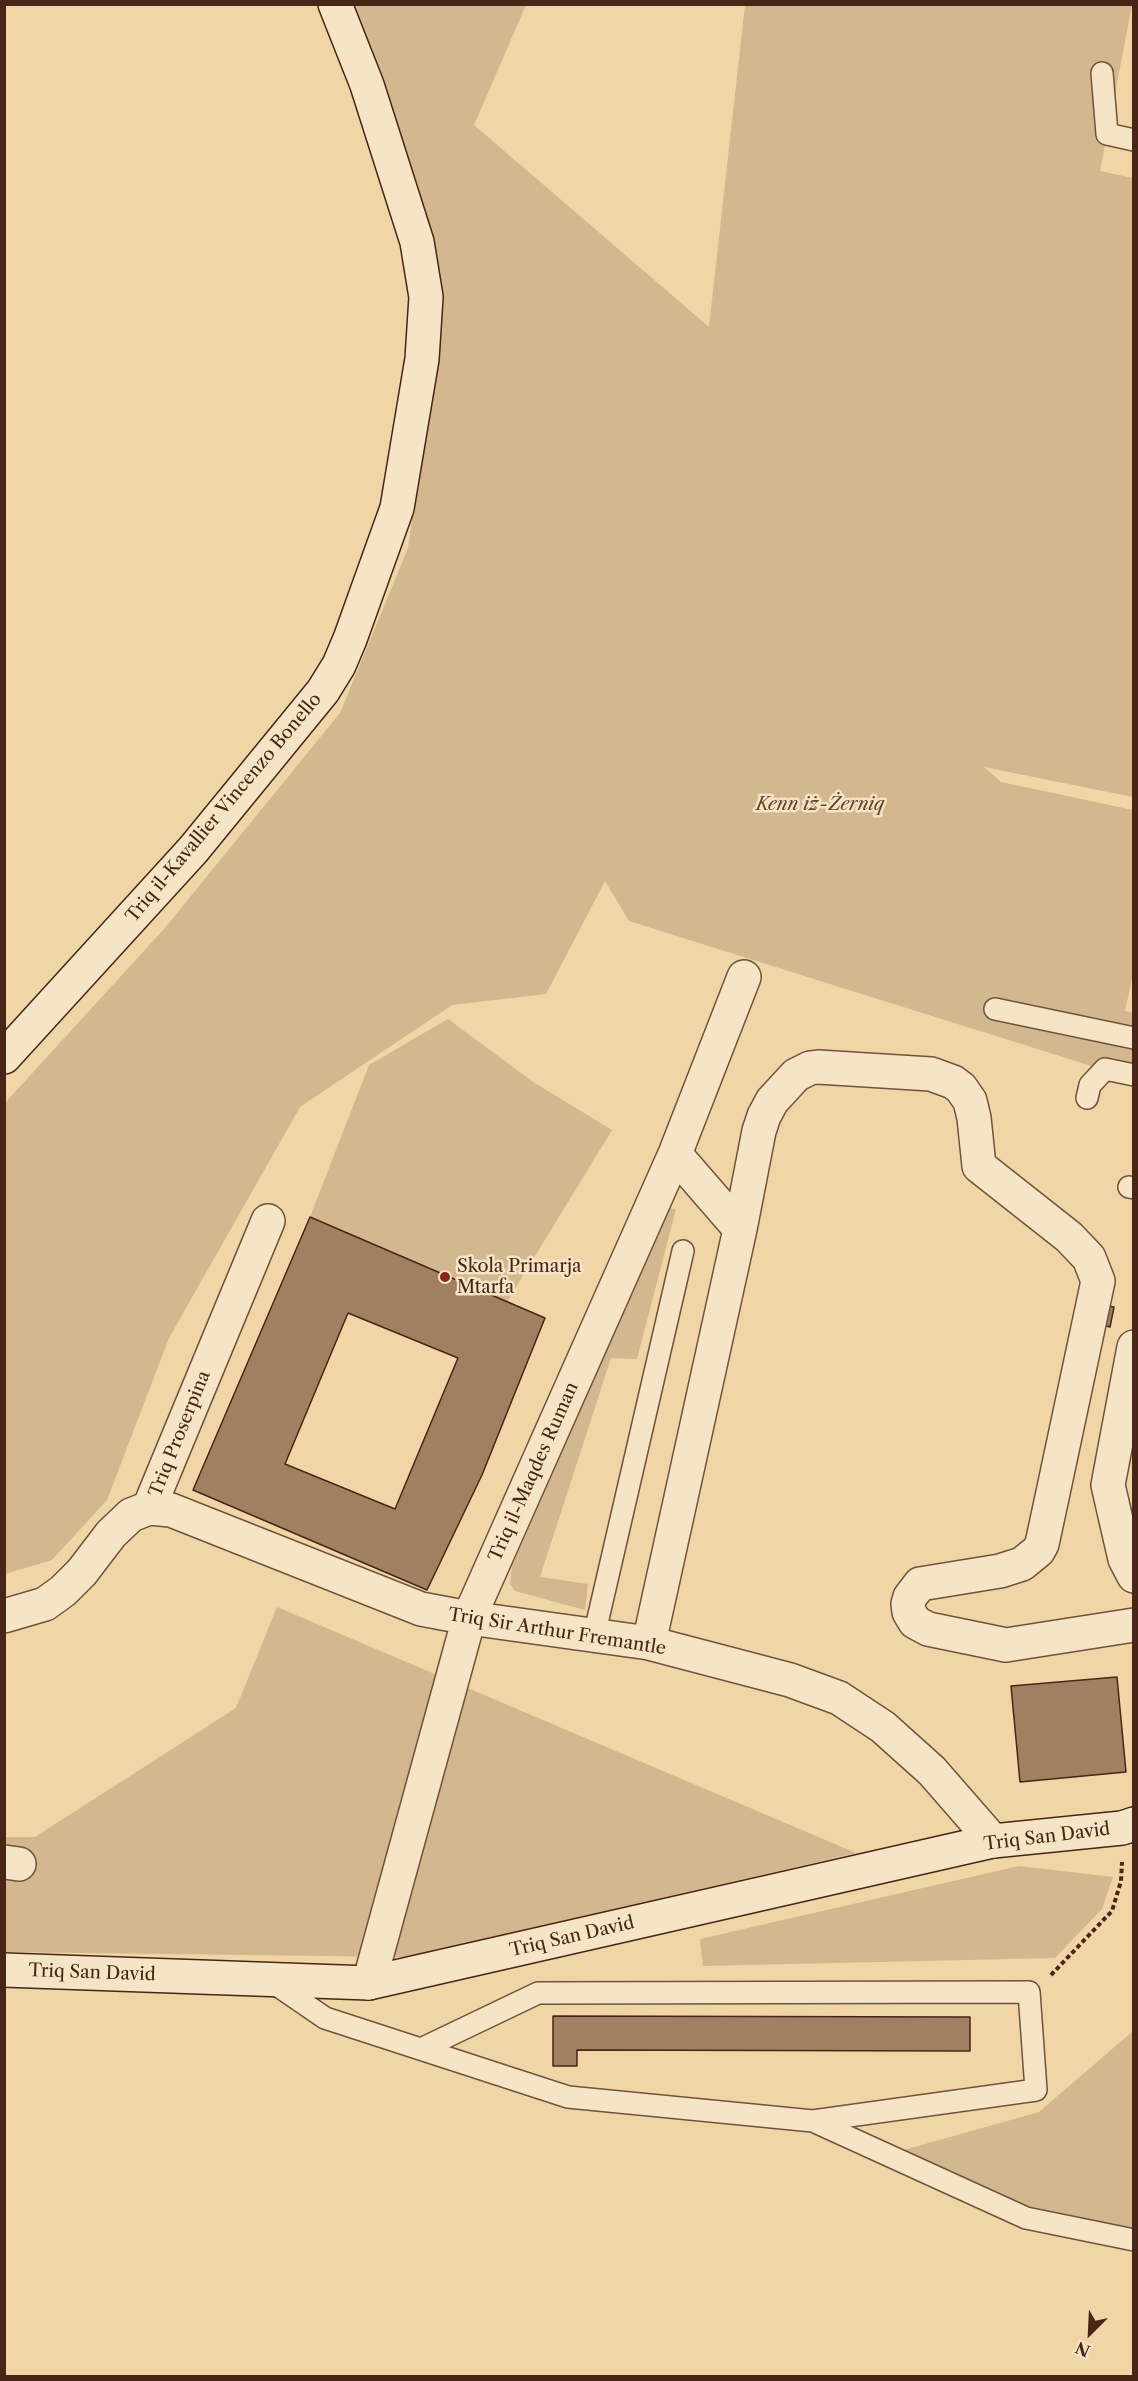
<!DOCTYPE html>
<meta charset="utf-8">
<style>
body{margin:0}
#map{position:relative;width:1138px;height:2381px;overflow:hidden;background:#f0d5a6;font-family:"Libre Caslon Text",serif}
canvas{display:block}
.frame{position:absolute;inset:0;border:6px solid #472617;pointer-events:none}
.north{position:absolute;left:1060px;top:2303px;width:60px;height:60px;-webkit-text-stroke:4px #f5e4c5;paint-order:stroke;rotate:204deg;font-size:16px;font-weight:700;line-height:24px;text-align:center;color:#472617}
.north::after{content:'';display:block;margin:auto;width:21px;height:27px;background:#472617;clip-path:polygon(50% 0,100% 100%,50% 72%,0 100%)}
</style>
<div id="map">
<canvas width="1138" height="2381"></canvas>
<div class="frame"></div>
<div class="north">N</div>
</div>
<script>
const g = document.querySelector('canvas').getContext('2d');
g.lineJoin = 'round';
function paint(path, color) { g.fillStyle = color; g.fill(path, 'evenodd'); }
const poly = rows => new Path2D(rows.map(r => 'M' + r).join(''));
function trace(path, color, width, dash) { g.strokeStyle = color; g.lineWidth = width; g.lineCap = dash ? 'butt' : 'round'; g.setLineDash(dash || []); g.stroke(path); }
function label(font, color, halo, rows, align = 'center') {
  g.font = font + ' "Libre Caslon Text",serif'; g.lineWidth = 5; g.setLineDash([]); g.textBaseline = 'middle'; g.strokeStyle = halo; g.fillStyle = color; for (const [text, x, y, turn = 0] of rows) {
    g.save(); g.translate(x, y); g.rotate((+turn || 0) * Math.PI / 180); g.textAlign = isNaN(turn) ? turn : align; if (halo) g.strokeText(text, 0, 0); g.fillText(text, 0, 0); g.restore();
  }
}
paint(poly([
 [353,5,526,5,474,125,709,327,745,5,1132,5,1100,171,1133,178,1133,797,984,767,1001,782,1133,810,1134,970,1125,1011,1133,1013,1133,1079,629,921,605,881,546,994,452,1005,300,1107,169,1338,107,1500,52,1560,5,1574,4,1104,164,929,340,713,408,548,444,301,408,159],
 [448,1019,533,1082,612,1130,507,1302,310,1217,369,1065],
 [667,1208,676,1209,637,1359,611,1358,540,1577,588,1584,585,1610,515,1591,510,1584,512,1566],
 [277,1607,856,1853,406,1957,5,1952,5,1837,35,1837,236,1708],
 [1019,1866,1113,1877,1102,1909,1055,1958,703,1966,700,1939],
 [1133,2031,1133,2231,1028,2208,904,2150,1039,2112]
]), '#d3b78e');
const building = poly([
 [310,1217,545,1318,482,1475,427,1590,193,1490,310,1217],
 [348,1313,458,1358,395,1509,285,1464,348,1313],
 [1108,1306,1114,1307,1110,1327,1103,1325,1108,1306],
 [1117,1677,1126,1772,1020,1782,1011,1686,1117,1677],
 [553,2016,970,2017,970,2051,577,2050,577,2066,553,2066,553,2016]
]);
paint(building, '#9f8161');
trace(building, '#472617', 1.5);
const lane = poly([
 [1102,73,1107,134,1134,140],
 [995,1009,1134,1038],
 [1087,1098,1090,1085,1105,1069,1134,1075],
 [1129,1187,1134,1188],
 [594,1636,683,1251],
 [271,1981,325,2018,568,2097,813,2121,1026,2218,1134,2240],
 [421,2049,538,1993,1029,1992,1036,2090,813,2121]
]);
const street = poly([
 [740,1229,759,1131,764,1116,772,1101,796,1075,810,1068,818,1067,931,1074,953,1082,961,1088,970,1101,974,1118,979,1166,1069,1237,1089,1258,1098,1281,1054,1488,1042,1544,1038,1551,1022,1564,1000,1571,920,1584,910,1597,908,1604,909,1612,915,1622,928,1629,1006,1645,1134,1625],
 [1134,1347,1108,1485,1125,1559,1134,1576],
 [149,1508,268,1221],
 [4,1616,45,1604,63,1591,82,1572,111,1534,131,1515,149,1508,171,1510,421,1609,469,1618,649,1643,790,1680,839,1698,883,1727,932,1771,993,1841],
 [649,1643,740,1229,675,1154],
 [4,1862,19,1864],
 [369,1983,469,1618,675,1154,744,977]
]);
const secondary = poly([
 [4,1057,193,850,323,691,339,665,350,639,397,508,422,359,426,297,417,242,367,85,335,4],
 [4,1970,369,1983,993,1841,1122,1828,1134,1824]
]);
trace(lane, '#71523b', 24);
trace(street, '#71523b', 36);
trace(secondary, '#472617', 36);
trace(poly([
 [1051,1975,1112,1911,1121,1881,1122,1862]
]), '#472617', 4, [4.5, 3]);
trace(lane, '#f5e4c5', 21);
trace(street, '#f5e4c5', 33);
trace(secondary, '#f5e4c5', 33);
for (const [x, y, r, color] of [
 [445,1277,6,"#8f2418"]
]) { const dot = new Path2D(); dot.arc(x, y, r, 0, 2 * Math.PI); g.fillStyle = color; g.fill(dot); trace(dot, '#f5e4c5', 2); }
label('italic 18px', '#63432f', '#f5e4c5', [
 ["Kenn iż-Żerniq",820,805]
]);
label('18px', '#472617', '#f5e4c5', [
 ["Triq il-Kavallier Vincenzo Bonello",224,808,-50],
 ["Triq Proserpina",180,1434,-68],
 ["Triq il-Maqdes Ruman",534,1472,-66],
 ["Triq Sir Arthur Fremantle",557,1632,9],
 ["Triq San David",1047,1837,-7],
 ["Triq San David",572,1937,-13],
 ["Triq San David",92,1973,2]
]);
label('18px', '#472617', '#f5e4c5', [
 ["Skola Primarja",457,1267],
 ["Mtarfa",457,1288]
], 'left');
</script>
